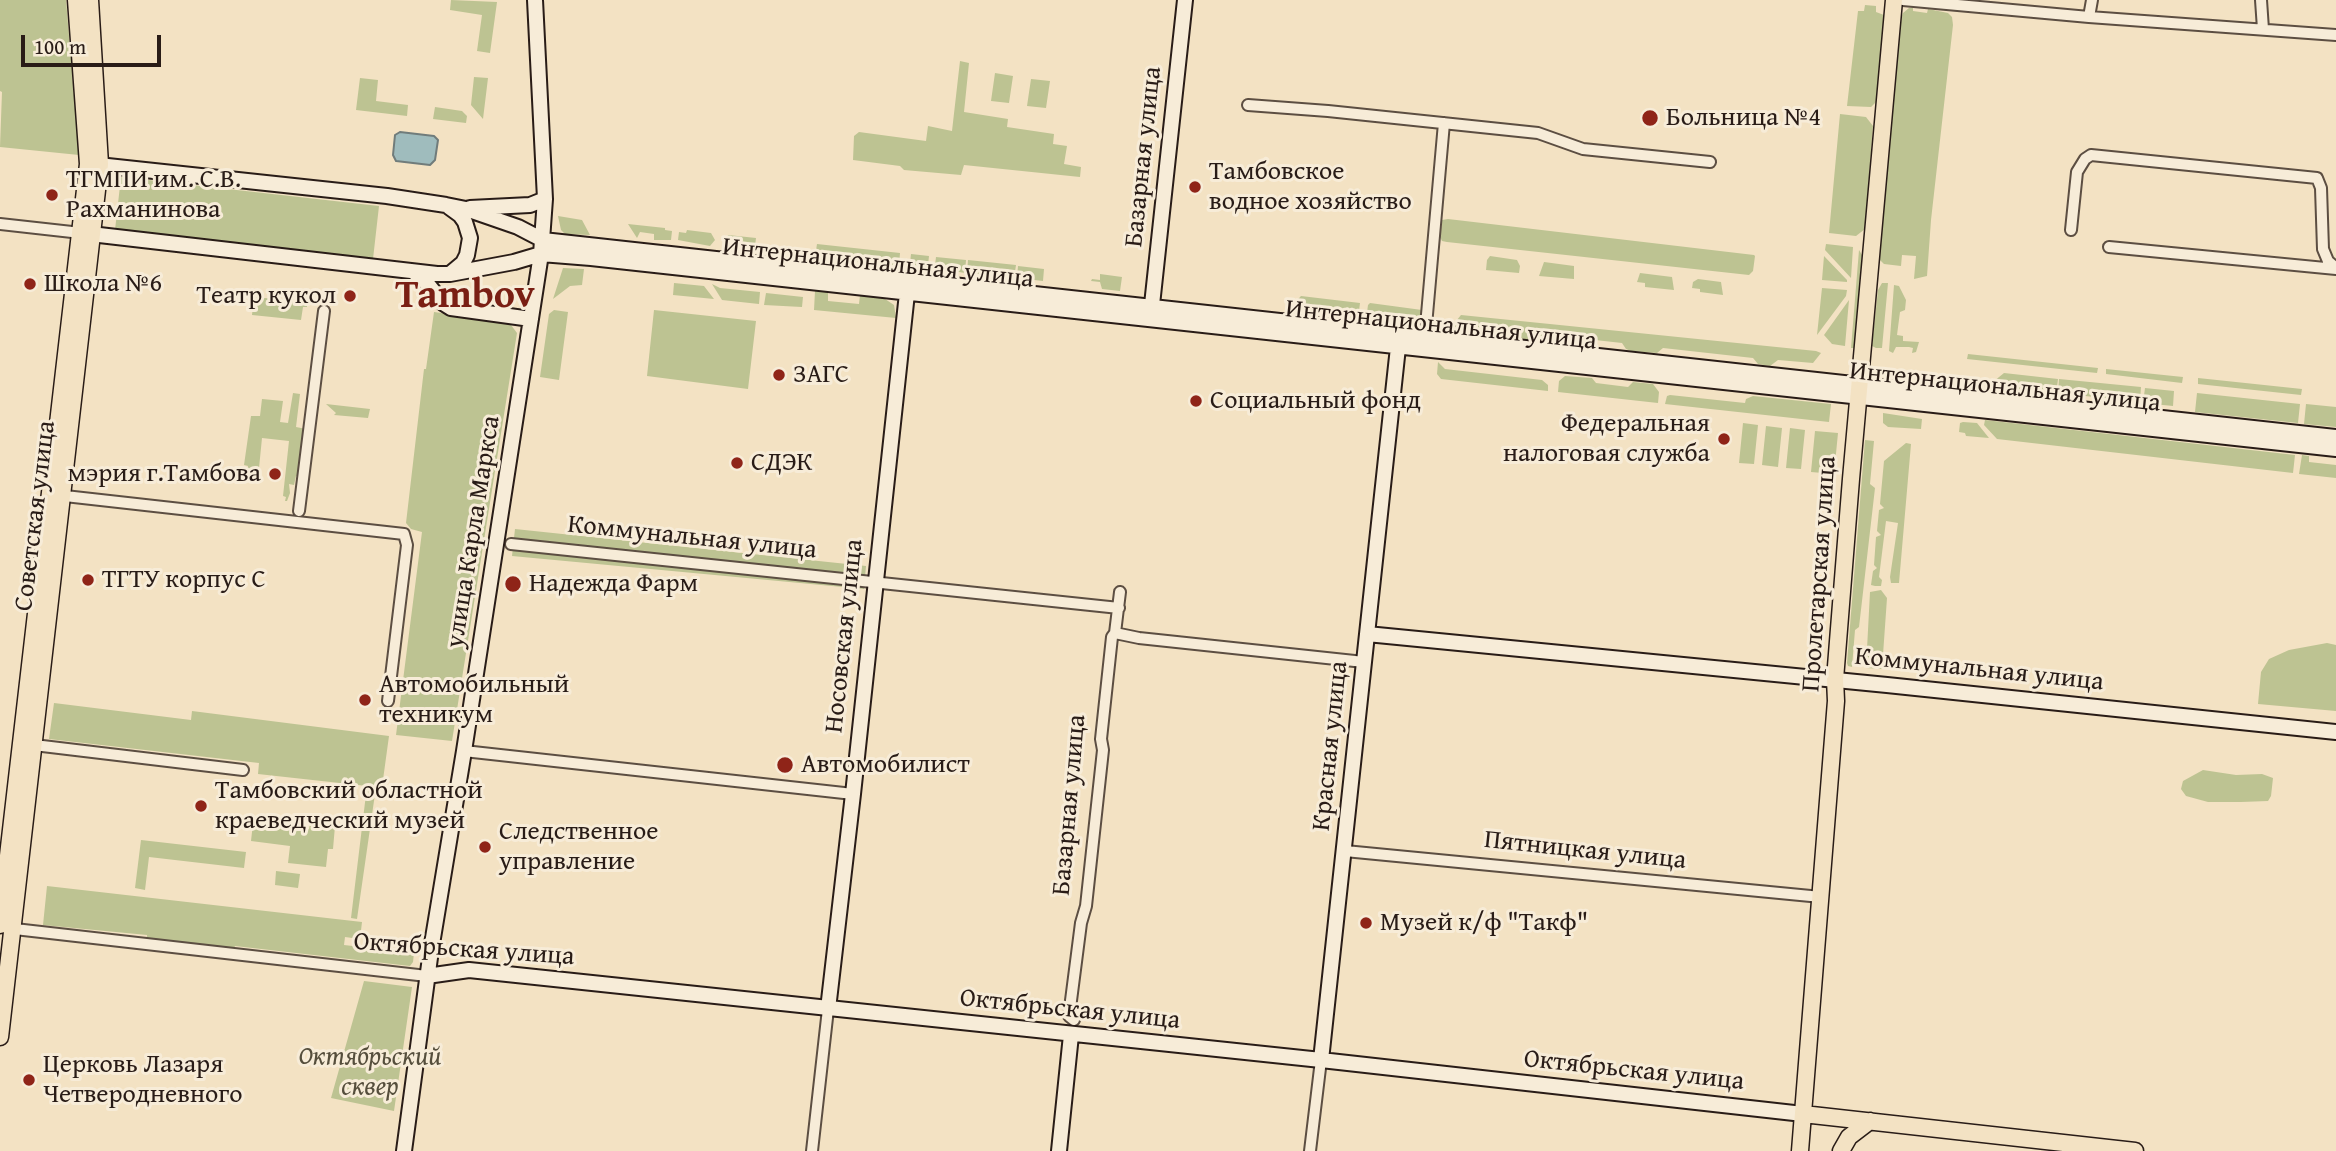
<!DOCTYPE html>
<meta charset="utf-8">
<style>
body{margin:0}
#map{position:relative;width:2336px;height:1151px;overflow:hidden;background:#f3e2c3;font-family:"Gentium Book Plus",serif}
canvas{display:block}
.scale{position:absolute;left:21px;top:35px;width:140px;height:32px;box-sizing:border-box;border:4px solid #291c17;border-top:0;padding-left:9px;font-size:21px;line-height:24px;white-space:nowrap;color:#291c17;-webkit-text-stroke:5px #f7ecd8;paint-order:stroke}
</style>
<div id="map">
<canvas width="2336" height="1151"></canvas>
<div class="scale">100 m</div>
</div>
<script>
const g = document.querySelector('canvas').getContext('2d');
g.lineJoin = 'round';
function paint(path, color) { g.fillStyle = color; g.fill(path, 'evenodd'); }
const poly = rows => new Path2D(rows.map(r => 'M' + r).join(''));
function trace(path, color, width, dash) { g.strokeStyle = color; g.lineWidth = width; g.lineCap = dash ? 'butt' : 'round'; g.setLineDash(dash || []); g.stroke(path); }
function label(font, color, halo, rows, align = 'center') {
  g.font = font + ' "Gentium Book Plus",serif'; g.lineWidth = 6; g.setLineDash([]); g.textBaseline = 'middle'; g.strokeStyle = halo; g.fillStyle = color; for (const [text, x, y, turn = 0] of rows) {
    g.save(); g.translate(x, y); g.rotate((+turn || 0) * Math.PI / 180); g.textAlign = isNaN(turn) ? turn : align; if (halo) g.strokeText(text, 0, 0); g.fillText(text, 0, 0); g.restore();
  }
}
paint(poly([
 [0,0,66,0,79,155,0,147,2,92,0,91],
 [451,0,497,2,490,53,477,51,482,15,450,10],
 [1865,5,1876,6,1876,12,1884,15,1884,18,1876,102,1871,107,1847,106,1858,11,1864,11],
 [1909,8,1913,8,1913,11,1927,13,1928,9,1948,13,1952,17,1953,25,1931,220,1927,276,1914,279,1916,256,1902,255,1901,266,1884,264,1878,258,1900,21,1903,13],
 [960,61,969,63,964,112,1008,119,1007,127,1054,134,1053,144,1067,146,1064,164,1081,167,1080,177,964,165,961,175,904,170,900,166,853,160,854,136,859,132,926,141,928,126,952,131],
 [995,73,1013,76,1009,103,991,101],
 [474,77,488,78,483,119,471,105],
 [360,78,378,80,376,101,408,105,407,116,356,110],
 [1031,79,1050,81,1046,108,1027,106],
 [435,107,462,111,467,116,466,123,433,119],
 [1840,114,1866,117,1873,126,1865,229,1856,236,1829,233],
 [121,177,379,206,373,259,115,230],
 [558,216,582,220,590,235,565,234,561,230],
 [1448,219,1754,255,1755,256,1753,271,1749,275,1447,242,1442,241,1440,237,1442,220],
 [628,224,665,228,665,230,672,231,671,240,654,240,654,234,640,232,637,238],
 [687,230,711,233,715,240,710,246,678,240,679,232,686,233],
 [728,235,756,238,754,255,726,252,724,244],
 [817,244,900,253,899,266,815,257],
 [1826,244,1853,247,1851,278,1825,250],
 [1859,250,1862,255,1855,348,1851,348],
 [911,254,929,256,927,274,909,272],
 [1490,256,1517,260,1520,266,1519,273,1486,270,1487,260],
 [1824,256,1847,280,1847,282,1822,280],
 [936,257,966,260,965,273,953,271,952,276,934,274],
 [968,260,1016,265,1014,278,967,273],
 [1544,262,1574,266,1574,279,1539,276],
 [1018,266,1044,269,1043,281,1017,278],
 [563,268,584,269,582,285,570,286,553,299],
 [1640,273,1672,277,1674,290,1645,287,1645,283,1637,282],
 [1100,274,1122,277,1120,291,1102,289,1100,282,1091,281,1092,279,1100,280],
 [1698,279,1721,282,1723,295,1700,292,1700,289,1692,288,1693,282],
 [674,283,704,286,714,299,673,295],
 [1882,283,1888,283,1882,348,1876,348,1872,346,1878,290],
 [712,284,720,288,760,292,759,304,722,300],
 [1894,285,1899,286,1906,300,1905,310,1900,312,1897,335,1903,336,1903,341,1919,342,1916,352,1912,353,1913,348,1909,347,1896,347,1893,353,1889,351],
 [1822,288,1847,290,1846,296,1817,335],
 [815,291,828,292,828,301,859,304,860,295,882,297,894,305,896,318,814,310],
 [766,293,803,297,802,307,764,305],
 [1301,296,1360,303,1358,319,1288,310],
 [254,297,307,302,307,307,303,307,301,320,252,315],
 [1849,300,1845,346,1832,344,1824,335],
 [1370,303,1422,310,1422,327,1366,320,1368,305],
 [554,310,568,312,559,380,540,377,549,314],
 [654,310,756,321,748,389,647,376],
 [434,312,505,322,511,325,517,333,452,741,396,735,422,532,411,529,406,523,424,369,426,369],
 [1461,315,1816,351,1821,353,1813,363,1778,360,1770,366,1758,364,1753,358,1663,348,1657,353,1631,351,1626,349,1622,343,1550,335,1544,341,1448,331],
 [1968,354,2098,368,2097,373,1967,359],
 [1438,362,1445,369,1542,380,1548,385,1548,391,1441,379,1437,374],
 [2106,369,2183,377,2182,383,2106,374],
 [2004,373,2058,379,2057,387,2054,387,2057,393,2022,389,2018,393,1987,389,1988,386],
 [1565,376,1592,378,1596,383,1628,387,1633,382,1653,384,1659,392,1658,403,1558,392,1559,381],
 [2198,378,2302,389,2301,395,2198,384],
 [2059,379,2141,387,2140,402,2058,393],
 [2145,388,2174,391,2173,406,2143,403],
 [293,393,300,394,296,427,306,429,301,476,296,476,294,485,289,484,290,493,287,501,285,501,286,497,283,496,289,441,262,438,258,478,246,476,248,466,244,465,251,416,260,416,262,399,283,401,280,422,288,423],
 [2197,393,2300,404,2298,423,2195,412],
 [1670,395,1745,403,1746,399,1753,396,1831,404,1829,422,1665,404,1667,396],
 [326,404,370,409,368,418,334,415,336,413],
 [2306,404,2336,407,2336,427,2304,424],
 [1883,413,1922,419,1921,429,1888,427,1883,423],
 [1985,420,2295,455,2293,473,1997,439,1984,425],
 [1963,422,1977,423,1989,438,1966,436,1965,433,1959,432,1960,423],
 [1743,423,1758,425,1754,464,1739,463],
 [1766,426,1782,428,1778,467,1762,465],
 [1790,428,1805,430,1801,469,1786,468],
 [1815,431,1838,433,1834,474,1811,472],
 [1865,440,1874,441,1870,484,1875,488,1859,627,1855,630,1852,667,1848,666,1847,663],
 [1906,443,1911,444,1899,583,1891,583,1890,577,1898,523,1886,521,1879,577,1882,580,1881,586,1875,586,1871,585,1873,571,1877,568,1874,565,1876,537,1881,535,1877,531,1879,510,1884,508,1880,504,1884,461],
 [2302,455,2309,456,2309,462,2336,465,2336,478,2299,474],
 [515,529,866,566,864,589,512,556],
 [1881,590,1887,598,1882,669,1866,668,1870,592],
 [2327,643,2336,645,2336,711,2258,704,2261,672,2269,659,2289,650],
 [54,703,191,720,192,711,389,736,382,787,376,787,357,919,351,918,367,786,258,774,259,763,49,739],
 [2203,770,2236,775,2262,774,2273,778,2271,796,2268,801,2241,802,2208,802,2186,796,2181,789,2183,781],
 [253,823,309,829,310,824,335,826,333,849,328,849,326,867,288,863,290,846,251,841],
 [141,840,246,852,244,868,149,857,145,890,135,888],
 [276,871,300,874,298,888,275,885],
 [47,886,362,922,360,939,345,937,344,945,414,953,413,962,410,966,235,946,234,949,147,939,147,935,43,925],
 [364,981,412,987,394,1111,331,1098]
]), '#bdc392');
const water = poly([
 [400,132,434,136,438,140,435,160,430,165,396,161,393,155,395,135,400,132]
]);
paint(water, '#9fbcbd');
trace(water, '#707c7b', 2);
const street = poly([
 [1903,0,2089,17,2336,35],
 [2261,0,2263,29],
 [2089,17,2092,0],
 [1248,105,1328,111,1538,133,1583,149,1710,162],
 [0,224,81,233],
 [2071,230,2077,172,2085,159,2091,155,2317,178,2321,188,2323,249,2328,261,2336,268],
 [2109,247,2336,269],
 [1425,337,1444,123],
 [56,495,404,534,407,545,388,701],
 [299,511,324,311],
 [511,544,1119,608],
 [1115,633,1139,638,1364,662],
 [34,745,243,770],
 [464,751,853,794],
 [1345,851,1821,897],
 [6,928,427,976],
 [1074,1020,1069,1016,1081,923,1086,906,1103,750,1101,739,1112,637,1115,633,1120,592],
 [812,1151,828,1009],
 [1310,1151,1321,1060]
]);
const secondary = poly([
 [89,164,387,196,446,205,466,209,518,227,543,240,2336,437],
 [449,207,460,215,465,222,470,238,467,255,463,263,451,273],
 [470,208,530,205,545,199],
 [82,233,437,274,450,274,514,262,541,254,591,258,2336,449],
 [415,273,427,283,443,303,451,308,531,319],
 [1151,314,1185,0],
 [1367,634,1887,685,2336,732],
 [427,976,469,970,1321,1060,1803,1114],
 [828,1009,853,794,908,284],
 [1321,1060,1399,338],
 [404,1151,431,950,464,751,541,254,545,199,535,0],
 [1059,1151,1071,1035]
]);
const primary = poly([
 [0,925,88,164,76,0],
 [0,1037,100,164,90,0],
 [1803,1114,2135,1151],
 [1800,1151,1836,701,1835,679,1851,479,1894,0],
 [1841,1151,1849,1137,1870,1121]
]);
trace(street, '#5c4e42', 14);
trace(secondary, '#291c17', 18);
trace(primary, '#291c17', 19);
trace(street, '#f7ecd8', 10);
trace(secondary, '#f7ecd8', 14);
trace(primary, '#f3e2c3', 16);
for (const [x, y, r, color] of [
 [1650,118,9,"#8f2418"],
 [1195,187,7,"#8f2418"],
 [52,195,7,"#8f2418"],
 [30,284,7,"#8f2418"],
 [350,296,7,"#8f2418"],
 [779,375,7,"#8f2418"],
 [1196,401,7,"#8f2418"],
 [1724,439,7,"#8f2418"],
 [737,463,7,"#8f2418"],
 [275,474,7,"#8f2418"],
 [88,580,7,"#8f2418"],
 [513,584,9,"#8f2418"],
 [365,700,7,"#8f2418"],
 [785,765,9,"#8f2418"],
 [201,806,7,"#8f2418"],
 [485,847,7,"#8f2418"],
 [1366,923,7,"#8f2418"],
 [29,1080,7,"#8f2418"]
]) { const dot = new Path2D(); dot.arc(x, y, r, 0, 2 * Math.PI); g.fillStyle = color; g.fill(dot); trace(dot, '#f7ecd8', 2.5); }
label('26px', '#291c17', '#f7ecd8', [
 ["Больница №4",1666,118],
 ["Тамбовское",1209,172],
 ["водное хозяйство",1209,202],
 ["ТГМПИ им. С.В.",66,180],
 ["Рахманинова",66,210],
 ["Школа №6",44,284],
 ["Театр кукол",336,296,"right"],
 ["ЗАГС",793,375],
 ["Социальный фонд",1210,401],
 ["Федеральная",1710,424,"right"],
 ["налоговая служба",1710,454,"right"],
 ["СДЭК",751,463],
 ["мэрия г.Тамбова",261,474,"right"],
 ["ТГТУ корпус С",102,580],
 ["Надежда Фарм",529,584],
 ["Автомобильный",379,685],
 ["техникум",379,715],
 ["Автомобилист",801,765],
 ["Тамбовский областной",215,791],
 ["краеведческий музей",215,821],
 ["Следственное",499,832],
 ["управление",499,862],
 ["Музей к/ф \"Такф\"",1380,923],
 ["Церковь Лазаря",43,1065],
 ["Четверодневного",43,1095]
], 'left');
label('26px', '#291c17', '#f7ecd8', [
 ["Базарная улица",1144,157,-84],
 ["Интернациональная улица",878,264,6],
 ["Интернациональная улица",1441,326,6],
 ["Интернациональная улица",2005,388,6],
 ["Советская улица",36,516,-83],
 ["улица Карла Маркса",474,532,-81],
 ["Коммунальная улица",692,538,6],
 ["Пролетарская улица",1820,574,-86],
 ["Носовская улица",845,636,-84],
 ["Коммунальная улица",1979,670,6],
 ["Красная улица",1331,746,-84],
 ["Базарная улица",1070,805,-85],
 ["Пятницкая улица",1585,851,6],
 ["Октябрьская улица",464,950,4],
 ["Октябрьская улица",1070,1010,6],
 ["Октябрьская улица",1634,1071,6]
]);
label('italic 26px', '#554e3c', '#f7ecd8', [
 ["Октябрьский",370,1057],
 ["сквер",370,1087]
]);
label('bold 40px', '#7a1f14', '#f7ecd8', [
 ["Tambov",465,297]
]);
</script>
